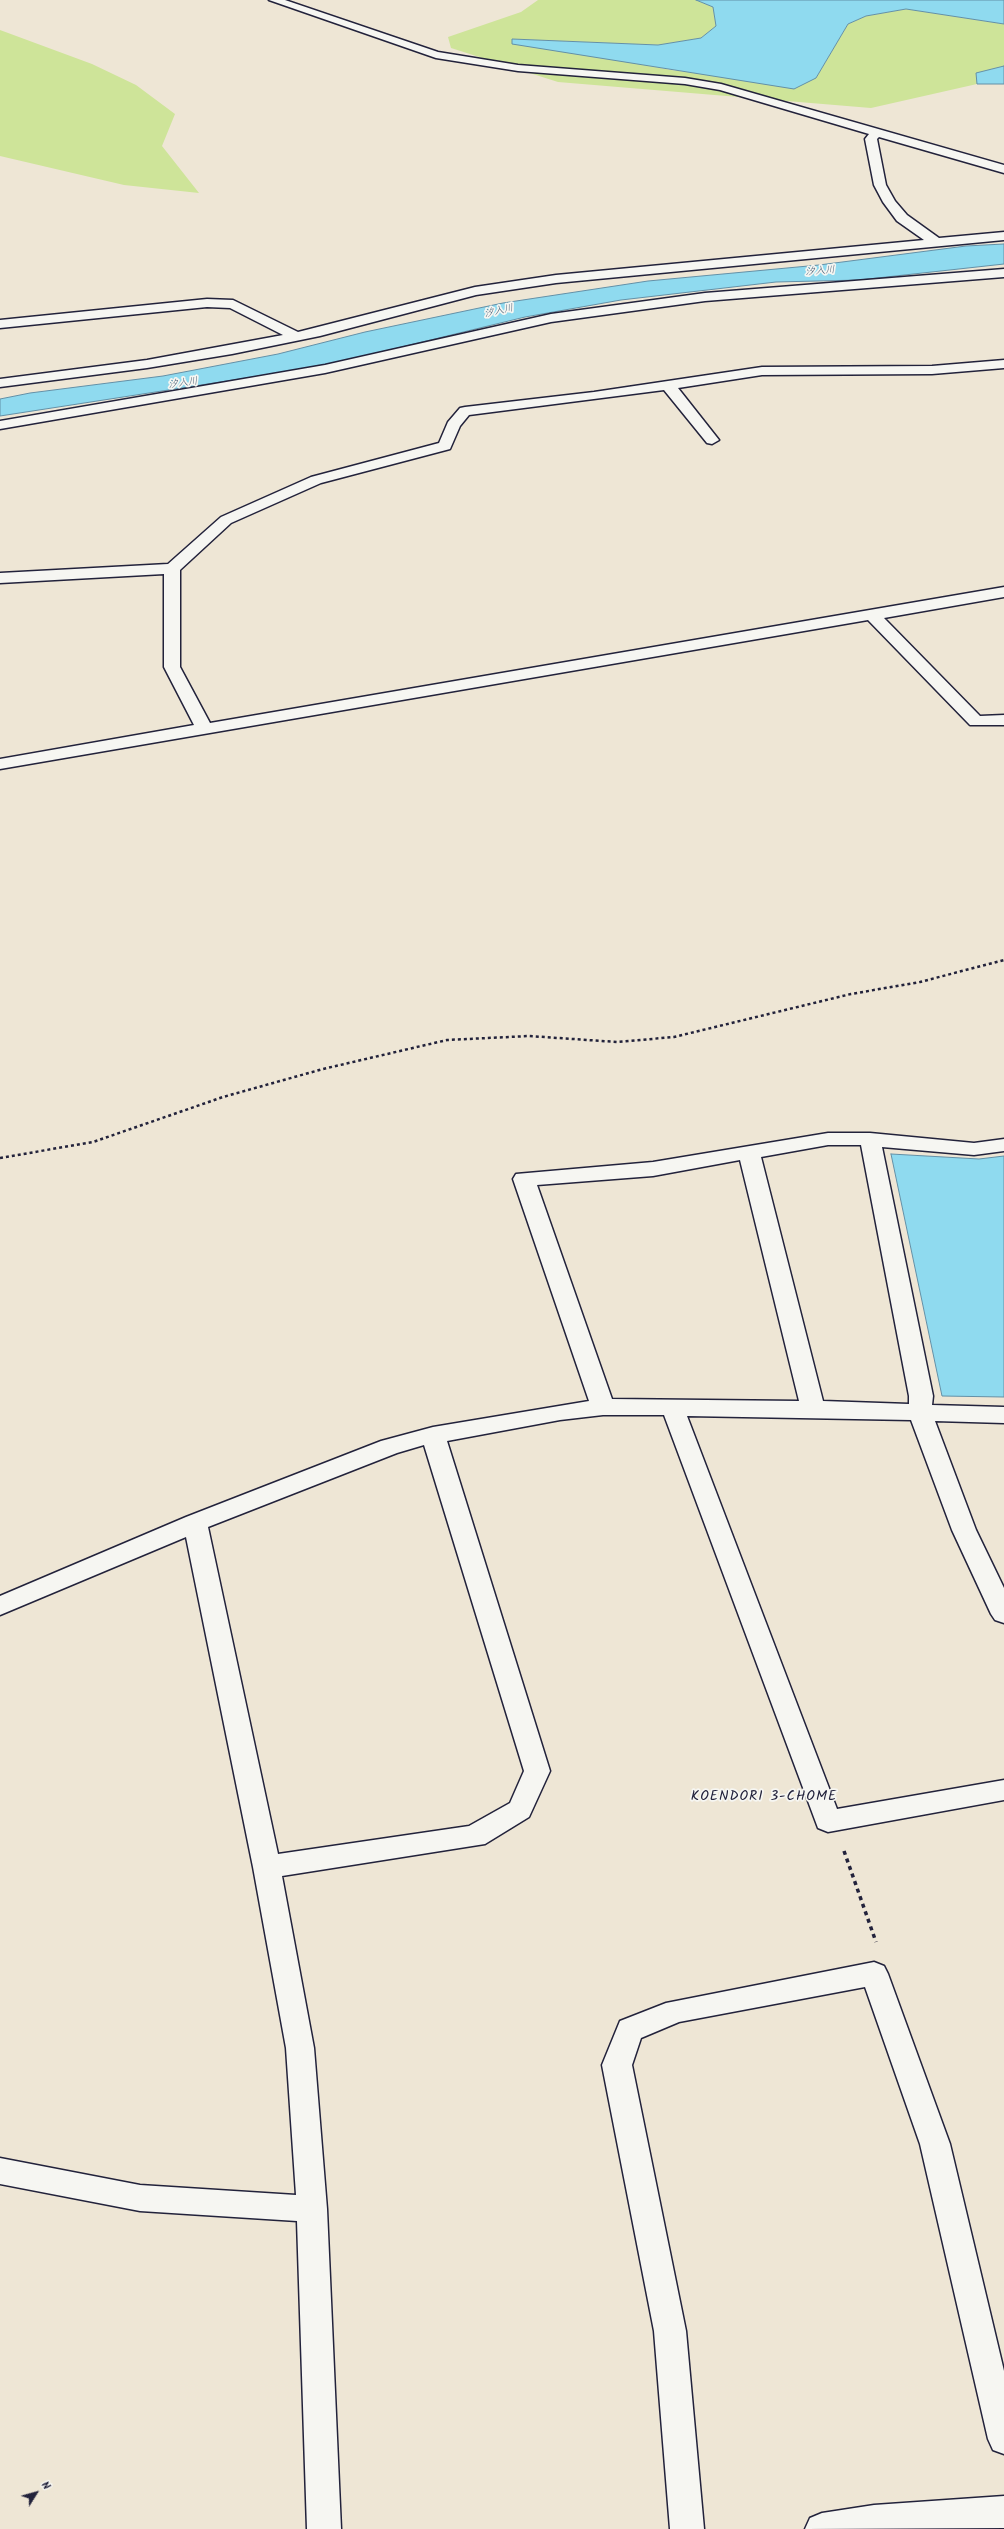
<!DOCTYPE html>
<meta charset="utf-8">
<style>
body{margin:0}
#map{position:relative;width:1004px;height:2529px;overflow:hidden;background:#eee6d5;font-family:Kalam,sans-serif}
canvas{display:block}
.north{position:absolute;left:16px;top:2473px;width:40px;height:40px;-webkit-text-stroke:3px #f6f6f2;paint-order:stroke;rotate:53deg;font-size:11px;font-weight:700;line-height:16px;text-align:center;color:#22223b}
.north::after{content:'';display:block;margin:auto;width:14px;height:18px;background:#22223b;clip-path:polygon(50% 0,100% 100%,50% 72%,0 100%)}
</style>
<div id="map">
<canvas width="1004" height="2529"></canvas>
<div class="north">N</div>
</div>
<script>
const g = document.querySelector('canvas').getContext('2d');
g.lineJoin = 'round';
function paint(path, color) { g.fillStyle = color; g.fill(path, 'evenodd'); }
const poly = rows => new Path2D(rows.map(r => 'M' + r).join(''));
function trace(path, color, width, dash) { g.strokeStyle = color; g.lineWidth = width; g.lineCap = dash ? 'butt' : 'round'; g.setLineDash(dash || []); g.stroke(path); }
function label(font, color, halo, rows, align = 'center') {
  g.font = font + ' Kalam,"Klee One",sans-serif'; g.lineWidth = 3.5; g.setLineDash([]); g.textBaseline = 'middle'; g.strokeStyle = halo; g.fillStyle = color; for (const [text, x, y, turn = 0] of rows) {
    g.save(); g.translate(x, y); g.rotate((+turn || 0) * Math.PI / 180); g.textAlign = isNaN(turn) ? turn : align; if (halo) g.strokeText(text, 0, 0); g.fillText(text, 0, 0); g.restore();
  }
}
paint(poly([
 [538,0,696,0,713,7,716,26,701,38,658,45,512,39,671,70,723,76,816,78,848,24,866,16,906,9,1004,24,1004,66,977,73,977,84,871,108,558,82,451,48,448,37,521,12],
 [0,30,92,64,136,85,175,114,162,146,199,193,124,185,0,156]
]), '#cee499');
const water = poly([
 [696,0,1004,0,1004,24,906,9,866,16,848,24,816,78,794,89,512,44,512,39,658,45,701,38,716,26,713,7,696,0],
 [1004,66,1004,84,977,84,976,73,1004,66],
 [1004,244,1004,264,859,280,776,282,621,300,525,317,344,361,285,372,0,416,0,399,30,393,163,376,278,354,365,332,503,303,648,281,819,265,966,246,1004,244],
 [891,1154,979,1159,1004,1156,1004,1397,942,1396,891,1154]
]);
paint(water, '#8fdaef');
trace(water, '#6390a7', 1);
const minor = poly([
 [269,0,285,0,438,52,518,65,685,78,721,84,1004,165,1004,173,879,137,877,139,886,185,895,201,907,215,939,238,1004,232,1004,240,556,283,476,295,320,336,232,354,147,368,0,387,0,379,147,360,283,335,230,308,207,307,0,328,0,320,207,299,233,300,298,332,475,287,556,275,924,240,897,221,883,202,874,185,865,139,869,134,720,90,685,84,518,71,436,58,269,0],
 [1004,269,1004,277,705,301,551,322,325,373,0,429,0,421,325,365,551,314,705,293,1004,269],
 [1004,360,1004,368,932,374,762,375,678,388,719,440,712,444,707,443,664,390,469,415,460,426,450,449,321,483,231,523,180,570,180,667,210,723,1004,587,1004,597,884,618,980,716,1004,715,1004,725,970,725,868,620,0,769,0,759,194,725,164,667,164,574,0,583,0,573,168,564,221,517,311,477,439,443,448,422,460,408,465,407,594,392,762,367,932,366,1004,360],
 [828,1133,870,1133,974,1143,1004,1139,1004,1151,974,1155,882,1147,933,1396,932,1405,1004,1407,1004,1423,935,1421,976,1530,1004,1588,1004,1623,995,1620,991,1614,952,1530,911,1420,687,1416,837,1809,1004,1780,1004,1800,828,1832,818,1828,664,1415,603,1415,560,1420,447,1441,550,1771,529,1817,485,1844,282,1876,314,2048,327,2209,341,2529,307,2529,297,2221,140,2211,0,2184,0,2158,140,2185,296,2195,286,2048,253,1867,186,1537,0,1615,0,1596,186,1517,381,1441,433,1427,589,1401,513,1179,516,1174,653,1162,828,1133],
 [828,1145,861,1145,909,1396,909,1404,823,1401,761,1157,828,1145],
 [740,1160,799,1401,612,1399,537,1185,653,1176,740,1160],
 [424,1445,524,1771,510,1803,469,1826,278,1854,208,1527,397,1453,424,1445],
 [874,1962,884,1966,888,1974,950,2144,1004,2371,1004,2454,993,2450,988,2439,920,2144,865,1987,679,2022,641,2038,632,2065,686,2331,704,2529,670,2529,654,2331,602,2065,620,2021,666,2003,874,1962],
 [1004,2496,1004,2528,805,2529,810,2518,822,2513,874,2505,1004,2496]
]);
trace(minor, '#22223b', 3);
trace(poly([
 [0,1158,93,1142,223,1097,323,1069,447,1040,529,1036,617,1042,674,1037,851,994,920,982,1004,960]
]), '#22223b', 2.5, [3, 3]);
trace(poly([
 [844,1851,876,1942]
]), '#22223b', 3.5, [4, 4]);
paint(minor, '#f6f6f2');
label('italic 10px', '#435971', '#f6f6f2', [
 ["汐入川",820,272,-5],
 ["汐入川",499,312,-13],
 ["汐入川",183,384,-8]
]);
g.letterSpacing = '1px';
label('14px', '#22223b', '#f6f6f2', [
 ["KOENDORI 3-CHOME",764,1798]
]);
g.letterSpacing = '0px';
</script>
